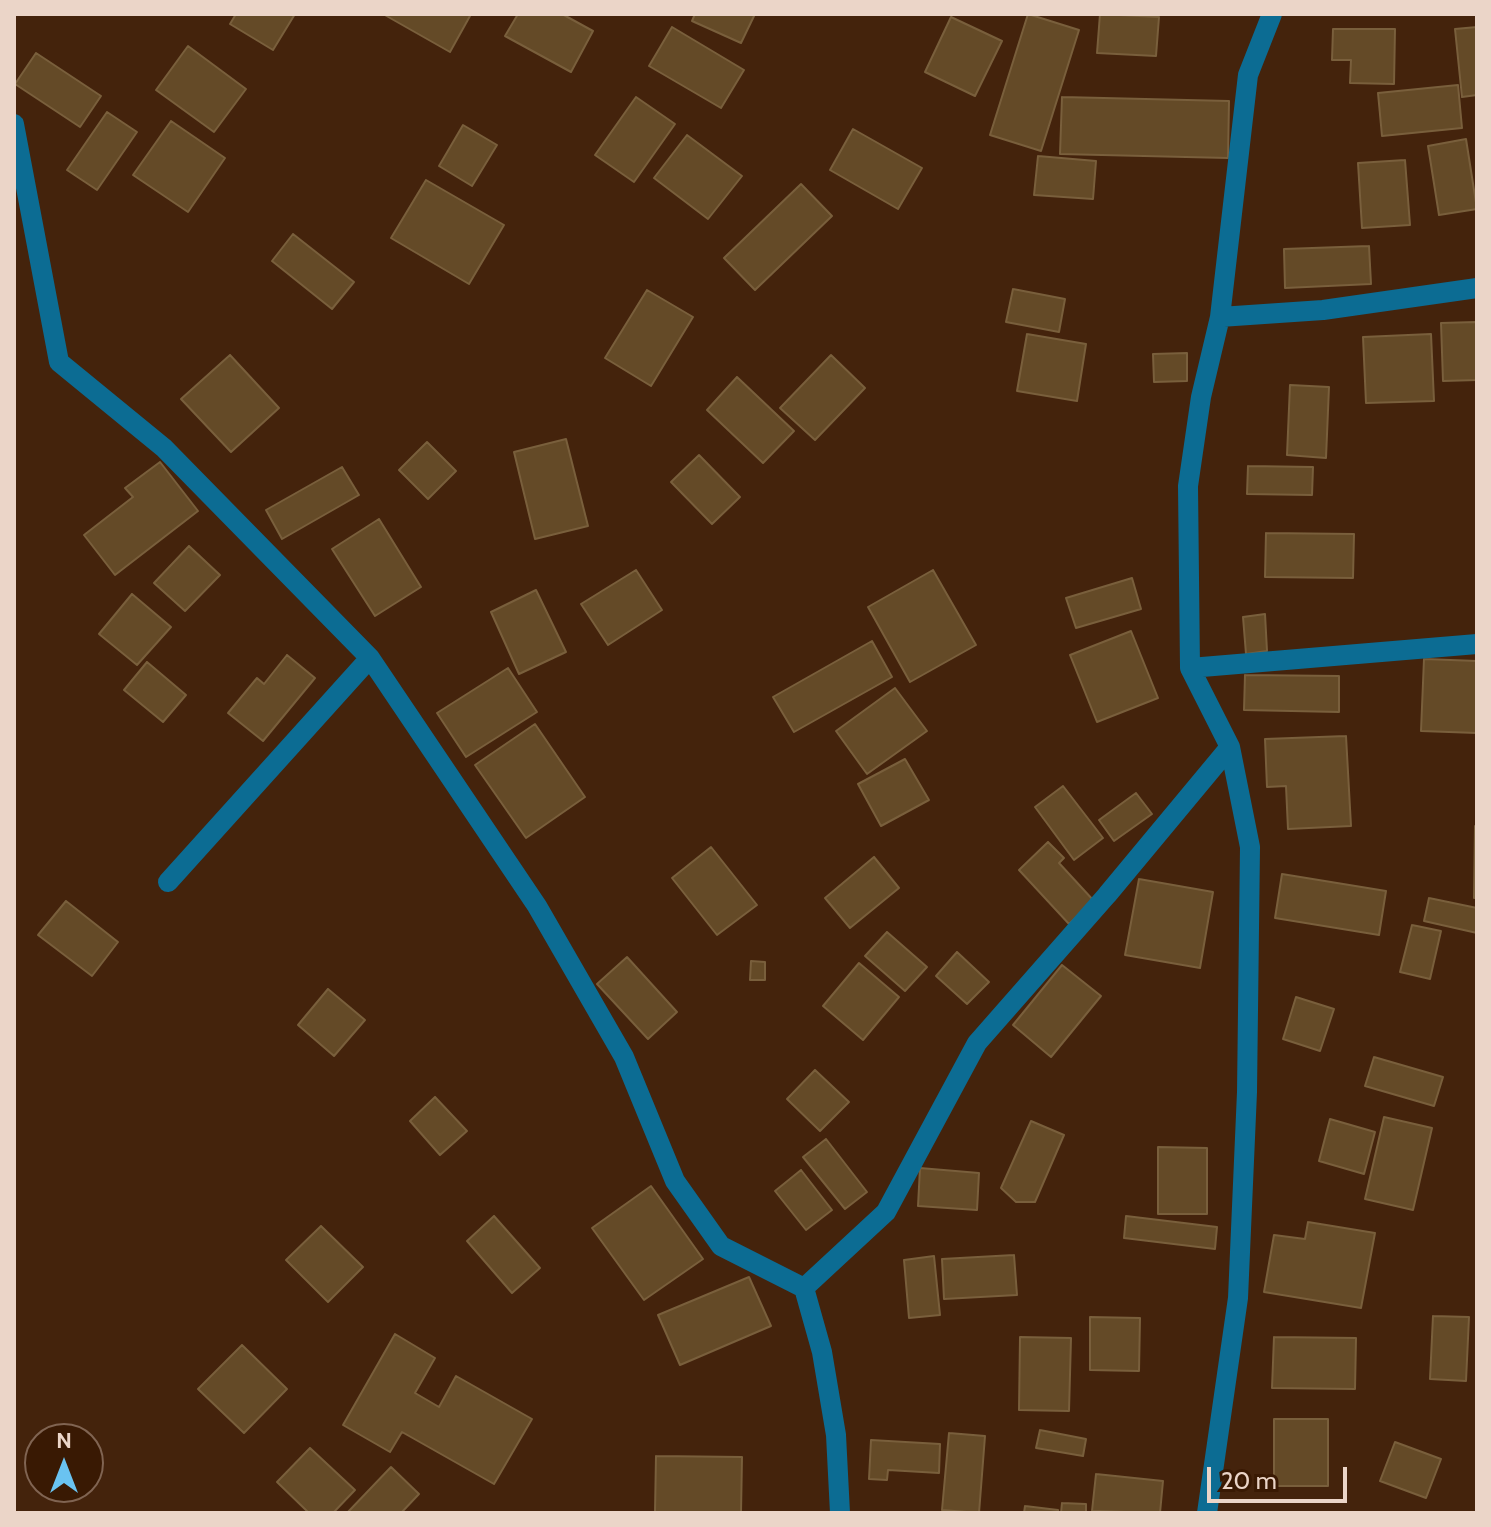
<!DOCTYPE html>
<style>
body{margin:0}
#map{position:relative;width:1491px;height:1527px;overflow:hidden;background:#44230c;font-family:Cabin,sans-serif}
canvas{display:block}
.frame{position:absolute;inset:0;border:16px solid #ebd5c8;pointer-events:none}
.north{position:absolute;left:24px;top:1423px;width:80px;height:80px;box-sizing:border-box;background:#391903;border:2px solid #806452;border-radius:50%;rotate:0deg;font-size:22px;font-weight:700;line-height:32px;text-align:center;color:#ebd5c8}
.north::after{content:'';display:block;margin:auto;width:28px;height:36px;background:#6ac3f1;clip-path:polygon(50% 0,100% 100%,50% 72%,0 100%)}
.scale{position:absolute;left:1207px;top:1467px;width:140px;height:36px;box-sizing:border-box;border:4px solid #ebd5c8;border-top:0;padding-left:10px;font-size:24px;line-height:28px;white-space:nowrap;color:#ebd5c8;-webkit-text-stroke:6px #391903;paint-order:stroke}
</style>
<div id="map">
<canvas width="1491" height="1527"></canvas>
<div class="frame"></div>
<div class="north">N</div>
<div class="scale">20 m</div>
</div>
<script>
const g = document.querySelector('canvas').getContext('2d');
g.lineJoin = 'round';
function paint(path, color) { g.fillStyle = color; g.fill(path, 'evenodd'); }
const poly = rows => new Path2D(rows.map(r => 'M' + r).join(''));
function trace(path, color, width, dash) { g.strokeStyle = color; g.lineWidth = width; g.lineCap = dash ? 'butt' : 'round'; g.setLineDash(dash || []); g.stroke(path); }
const building = poly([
 [236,14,295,14,273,50,230,24,236,14],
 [383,14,466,14,470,16,450,52,383,14],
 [518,14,562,14,593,31,571,72,505,36,518,14],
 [695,14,755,14,741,43,692,21,695,14],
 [1028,14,1079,30,1041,151,990,135,1028,14],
 [1100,14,1159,17,1156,56,1097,53,1100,14],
 [951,17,1002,41,975,96,925,72,951,17],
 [672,27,744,70,721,108,649,66,672,27],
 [1477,27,1477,95,1462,97,1455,29,1477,27],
 [1333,29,1395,29,1394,84,1350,83,1351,60,1332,60,1333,29],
 [188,46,246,89,214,132,156,90,188,46],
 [36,53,101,96,80,127,15,84,36,53],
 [1458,85,1462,128,1382,136,1378,93,1458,85],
 [636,97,675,124,634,182,595,155,636,97],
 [1062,97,1229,101,1228,158,1060,154,1062,97],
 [107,112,137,132,97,190,67,170,107,112],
 [171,121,225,158,188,212,133,175,171,121],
 [463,125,497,145,472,186,439,166,463,125],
 [853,129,922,168,898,209,830,170,853,129],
 [687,135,742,176,708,219,654,178,687,135],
 [1466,139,1477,209,1439,215,1428,146,1466,139],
 [1038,156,1096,161,1093,199,1034,195,1038,156],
 [1405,160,1410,225,1362,228,1358,163,1405,160],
 [426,180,504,225,469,284,391,238,426,180],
 [801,184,832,216,755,290,724,258,801,184],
 [293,234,354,282,332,309,272,261,293,234],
 [1369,246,1371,284,1285,288,1284,249,1369,246],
 [1013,289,1065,299,1059,332,1006,322,1013,289],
 [647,290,693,317,651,386,605,358,647,290],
 [1476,322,1477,380,1443,381,1441,323,1476,322],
 [1027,334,1086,344,1077,401,1017,391,1027,334],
 [1431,334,1434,401,1366,403,1363,337,1431,334],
 [1187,353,1187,381,1154,382,1153,354,1187,353],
 [230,355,279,408,231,452,181,399,230,355],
 [831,355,865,388,815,440,780,408,831,355],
 [737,377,794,431,763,463,707,410,737,377],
 [1290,385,1329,387,1326,458,1287,455,1290,385],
 [566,439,588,526,535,539,514,452,566,439],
 [427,442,456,471,428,499,399,470,427,442],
 [699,455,740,497,712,524,671,482,699,455],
 [160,462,198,511,115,575,84,535,133,497,125,488,160,462],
 [1248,466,1313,467,1312,495,1247,494,1248,466],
 [342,467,359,495,282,539,266,510,342,467],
 [379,519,421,587,375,616,332,549,379,519],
 [1266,533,1354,534,1353,578,1265,577,1266,533],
 [189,546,220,575,185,611,154,583,189,546],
 [636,570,662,610,608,645,581,604,636,570],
 [933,570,976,645,910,682,868,607,933,570],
 [1132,578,1141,609,1076,628,1066,598,1132,578],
 [536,590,566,652,519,674,491,612,536,590],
 [132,594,171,627,137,665,99,634,132,594],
 [1265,614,1267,651,1246,654,1243,617,1265,614],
 [1131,631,1158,698,1097,722,1070,655,1131,631],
 [872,641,892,677,794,732,773,697,872,641],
 [287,655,315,678,263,741,228,713,257,678,264,684,287,655],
 [1424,659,1477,661,1477,733,1421,731,1424,659],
 [147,662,186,695,163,722,124,690,147,662],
 [508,668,537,712,466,757,437,713,508,668],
 [1245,675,1339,676,1339,712,1244,710,1245,675],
 [895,688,927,731,867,774,836,731,895,688],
 [535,724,585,797,526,838,475,765,535,724],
 [1346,736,1351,826,1288,829,1286,786,1267,787,1265,739,1346,736],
 [905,759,929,800,881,826,858,784,905,759],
 [1063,786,1103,838,1074,860,1035,807,1063,786],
 [1136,793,1152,814,1114,841,1099,820,1136,793],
 [1475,826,1477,826,1477,898,1474,898,1475,826],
 [1048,842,1064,858,1059,863,1094,901,1069,924,1019,870,1048,842],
 [711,847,757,905,717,935,672,878,711,847],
 [874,857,899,888,850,928,825,898,874,857],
 [1282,874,1386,891,1379,935,1275,918,1282,874],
 [1139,879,1213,892,1200,968,1125,955,1139,879],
 [1429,898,1477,908,1477,933,1424,921,1429,898],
 [66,901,118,942,92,976,38,935,66,901],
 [1412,925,1441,931,1430,979,1400,972,1412,925],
 [887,932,927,967,905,991,865,956,887,932],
 [957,952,989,982,967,1004,936,976,957,952],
 [627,957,677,1012,648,1039,597,984,627,957],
 [751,961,765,962,765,980,750,980,751,961],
 [859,963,899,997,863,1040,823,1006,859,963],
 [1062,965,1101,996,1051,1057,1013,1025,1062,965],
 [328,989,365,1020,334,1056,298,1025,328,989],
 [1296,997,1334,1009,1320,1051,1283,1039,1296,997],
 [1374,1057,1443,1077,1434,1106,1365,1086,1374,1057],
 [815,1070,849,1102,820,1131,787,1099,815,1070],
 [435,1097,467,1131,440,1155,410,1121,435,1097],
 [1384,1117,1432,1128,1413,1210,1365,1199,1384,1117],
 [1330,1119,1375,1132,1364,1174,1319,1161,1330,1119],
 [1031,1121,1064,1135,1035,1202,1016,1202,1001,1188,1031,1121],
 [826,1139,867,1192,845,1209,803,1157,826,1139],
 [1158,1147,1207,1148,1207,1214,1158,1214,1158,1147],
 [920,1168,979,1173,977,1210,918,1206,920,1168],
 [801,1170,832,1210,806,1230,775,1191,801,1170],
 [651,1186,703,1259,644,1300,592,1228,651,1186],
 [494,1216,540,1268,512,1293,467,1241,494,1216],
 [1126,1216,1217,1227,1215,1249,1124,1238,1126,1216],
 [1308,1222,1375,1233,1361,1308,1264,1292,1274,1235,1305,1239,1308,1222],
 [321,1226,363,1267,328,1302,286,1260,321,1226],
 [1014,1255,1017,1295,944,1299,942,1259,1014,1255],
 [934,1256,940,1315,909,1318,904,1260,934,1256],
 [749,1277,771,1326,680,1365,658,1315,749,1277],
 [1433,1316,1469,1317,1466,1381,1430,1379,1433,1316],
 [1090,1317,1140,1318,1139,1371,1090,1370,1090,1317],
 [395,1334,435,1358,415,1393,439,1407,456,1376,532,1419,494,1484,402,1432,390,1452,343,1425,395,1334],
 [1020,1337,1071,1338,1069,1411,1019,1410,1020,1337],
 [1274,1337,1356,1338,1355,1389,1272,1388,1274,1337],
 [242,1345,287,1389,244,1433,198,1389,242,1345],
 [1274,1419,1328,1419,1328,1486,1274,1486,1274,1419],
 [1040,1430,1086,1439,1083,1456,1036,1448,1040,1430],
 [949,1433,985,1436,979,1513,942,1510,949,1433],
 [871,1440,940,1444,939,1473,888,1470,887,1480,869,1479,871,1440],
 [1395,1442,1441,1459,1426,1498,1380,1481,1395,1442],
 [310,1448,355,1490,333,1513,309,1513,277,1482,310,1448],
 [656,1456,742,1457,741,1513,655,1512,656,1456],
 [391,1467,419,1494,401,1513,347,1513,391,1467],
 [1096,1474,1163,1481,1160,1513,1092,1511,1096,1474],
 [1062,1503,1086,1504,1086,1513,1061,1513,1062,1503],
 [1025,1506,1058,1510,1058,1513,1024,1513,1025,1506]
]);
paint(building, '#644a27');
trace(building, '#795f3c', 2);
trace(poly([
 [14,124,59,362,164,448,370,658,537,906,624,1057,675,1181,721,1246,804,1288,822,1352,836,1435,840,1513],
 [1220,317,1323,310,1477,288],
 [1190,668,1477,644],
 [168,882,370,658],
 [804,1288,886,1212,977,1043,1107,895,1230,747],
 [1207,1513,1238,1298,1247,1092,1250,847,1230,747,1190,668,1188,486,1201,397,1220,317,1248,75,1272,14]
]), '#0c6c93', 20);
</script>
